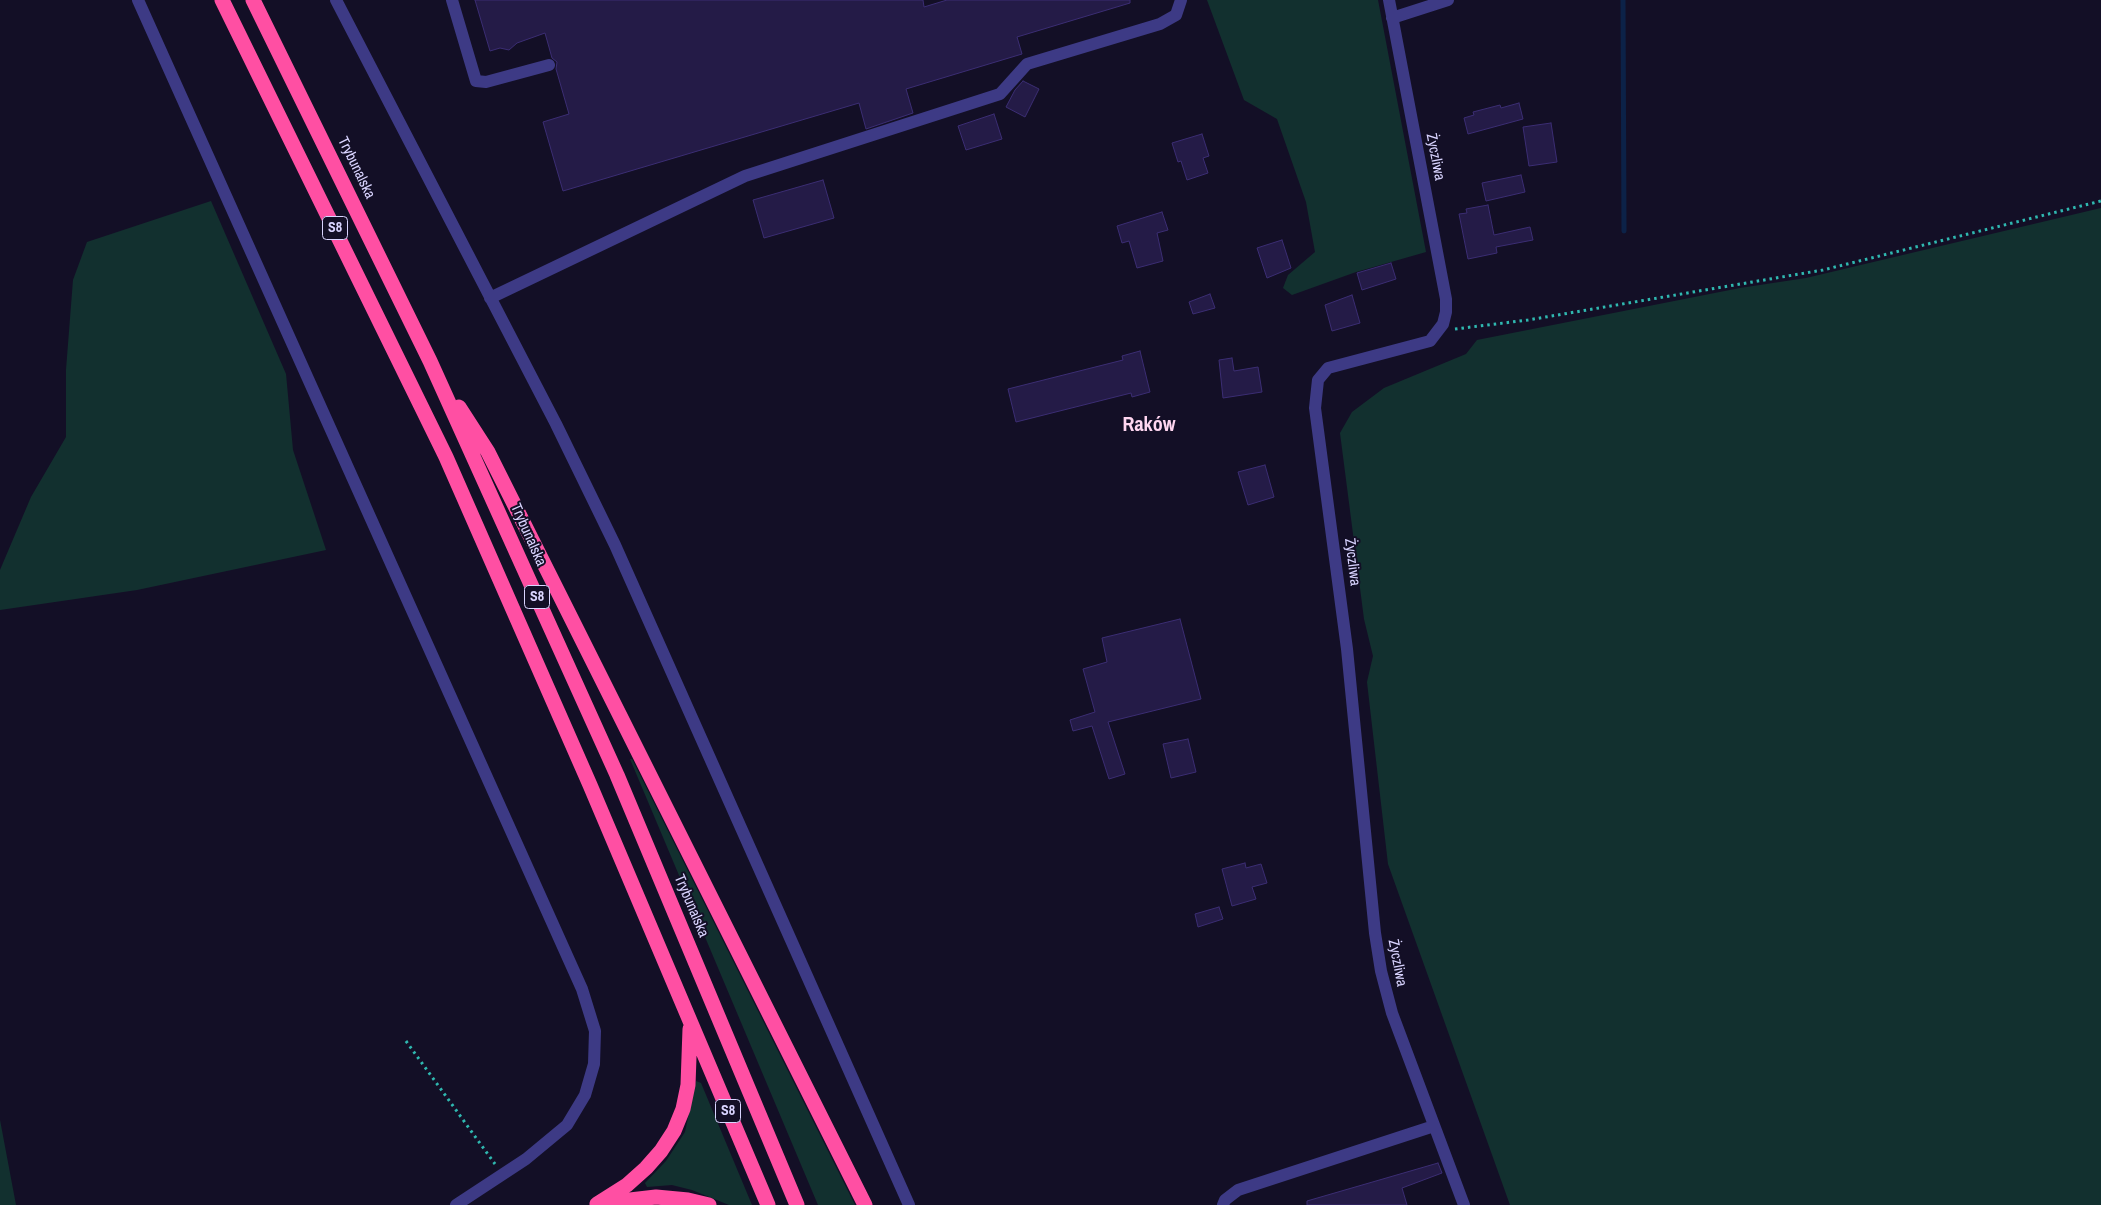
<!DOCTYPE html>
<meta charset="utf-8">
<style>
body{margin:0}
canvas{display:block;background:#130f26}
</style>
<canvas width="2101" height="1205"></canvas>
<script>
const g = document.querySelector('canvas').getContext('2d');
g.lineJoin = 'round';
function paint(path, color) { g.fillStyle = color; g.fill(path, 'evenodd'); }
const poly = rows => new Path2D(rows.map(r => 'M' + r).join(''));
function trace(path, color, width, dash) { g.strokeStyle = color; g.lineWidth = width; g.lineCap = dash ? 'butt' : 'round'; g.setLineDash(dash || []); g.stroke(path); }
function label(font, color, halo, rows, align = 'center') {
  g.font = font + ' "Archivo Narrow",sans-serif'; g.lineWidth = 4; g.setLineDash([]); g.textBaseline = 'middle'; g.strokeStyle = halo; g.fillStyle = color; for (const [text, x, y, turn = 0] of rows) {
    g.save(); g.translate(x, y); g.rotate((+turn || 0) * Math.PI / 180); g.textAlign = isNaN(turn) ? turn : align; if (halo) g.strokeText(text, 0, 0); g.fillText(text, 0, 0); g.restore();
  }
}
paint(poly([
 [1207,0,1378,0,1426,252,1356,272,1292,295,1283,288,1288,275,1315,252,1306,202,1277,119,1244,100],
 [211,201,286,374,293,450,326,550,137,590,0,610,0,570,31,497,66,437,66,370,73,280,87,242],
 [2101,208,2101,1205,1510,1205,1388,864,1367,682,1373,656,1364,619,1340,433,1352,412,1384,388,1466,354,1477,340,1740,288,1806,278],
 [630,759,632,759,855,1205,818,1205],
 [696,1081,701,1083,752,1205,729,1205,692,1190,672,1185,647,1187,645,1183,666,1161,685,1132],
 [0,1120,16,1205,0,1205]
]), '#12302f');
trace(poly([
 [1623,0,1624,231]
]), '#0c2248', 5);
const building = poly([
 [475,0,923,0,924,7,947,0,1130,0,1130,3,1017,37,1022,54,906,89,913,113,866,129,859,103,563,191,543,122,569,114,556,69,557,62,552,58,545,33,517,43,509,50,500,48,490,51,475,0],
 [1023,81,1039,89,1025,117,1006,107,1015,90,1023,81],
 [1519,103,1523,119,1468,134,1464,118,1474,115,1473,112,1500,105,1501,108,1519,103],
 [994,114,1002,139,966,150,958,126,994,114],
 [1551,123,1557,162,1529,166,1523,127,1551,123],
 [1202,134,1209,156,1203,158,1208,173,1187,180,1181,161,1178,162,1172,143,1202,134],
 [1521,175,1525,192,1486,201,1482,183,1521,175],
 [823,180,834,218,764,238,753,200,823,180],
 [1488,205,1494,235,1530,227,1533,240,1496,247,1497,253,1468,259,1459,214,1467,213,1466,209,1488,205],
 [1162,212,1168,230,1157,233,1163,261,1137,268,1129,241,1122,243,1117,226,1162,212],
 [1282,240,1291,268,1267,278,1257,248,1282,240],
 [1391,263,1396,279,1362,290,1357,273,1391,263],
 [1210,294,1215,308,1193,314,1189,302,1210,294],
 [1352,295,1360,323,1332,331,1325,305,1352,295],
 [1140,351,1150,392,1132,397,1131,393,1016,422,1008,389,1123,360,1122,356,1140,351],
 [1232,358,1234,371,1258,367,1262,392,1223,398,1219,360,1232,358],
 [1265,465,1274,497,1248,505,1238,472,1265,465],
 [1180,619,1201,699,1108,722,1125,774,1109,779,1092,726,1073,731,1070,720,1095,712,1083,669,1107,662,1102,638,1180,619],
 [1188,739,1196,772,1171,778,1163,744,1188,739],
 [1245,863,1246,868,1261,864,1267,883,1252,887,1256,899,1232,906,1222,869,1245,863],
 [1219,907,1223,919,1198,927,1195,914,1219,907],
 [1438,1163,1442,1173,1402,1188,1407,1205,1307,1205,1307,1201,1438,1163]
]);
paint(building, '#241b47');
trace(building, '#3b2d73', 1);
trace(poly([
 [1455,329,1528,320,1823,270,2101,201],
 [406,1041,495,1164]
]), '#2fb8b0', 3, [2.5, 4]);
trace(poly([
 [138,0,582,989,595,1031,594,1064,585,1095,567,1125,526,1159,456,1205],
 [336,0,556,424,615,545,909,1205],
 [452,0,476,81,486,82,549,65],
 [1389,0,1446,299,1446,312,1443,324,1430,341,1328,368,1318,380,1315,408,1347,649,1375,933,1381,971,1392,1013,1464,1205],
 [1392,18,1448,0],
 [490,298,745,176,1000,94,1027,64,1160,24,1176,15,1181,0],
 [1223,1205,1225,1200,1238,1190,1434,1126]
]), '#3d3a85', 12);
trace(poly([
 [222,0,446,457,590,785,768,1205],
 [253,0,430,361,617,775,797,1205],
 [459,407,488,452,865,1205],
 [604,1203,656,1197,688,1200,709,1205],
 [597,1204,627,1185,646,1168,661,1151,674,1131,683,1109,688,1085,690,1029]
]), '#ff4fa3', 15);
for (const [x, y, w] of [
 [335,228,25],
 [537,597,25],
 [728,1111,25]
]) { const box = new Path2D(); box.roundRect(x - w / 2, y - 11.5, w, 23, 4); g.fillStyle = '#130f26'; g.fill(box); trace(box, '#d9d4ff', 1); }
label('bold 14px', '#d9d4ff', null, [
 ["S8",335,228],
 ["S8",537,597],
 ["S8",728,1111]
]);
label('15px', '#d9d4ff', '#130f26', [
 ["Życzliwa",1435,157,79],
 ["Trybunalska",356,168,64],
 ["Trybunalska",528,535,66],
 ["Życzliwa",1352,562,83],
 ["Trybunalska",691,906,67],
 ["Życzliwa",1397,963,79]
]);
label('bold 20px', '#ffd6f0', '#130f26', [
 ["Raków",1149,426]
]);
</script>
